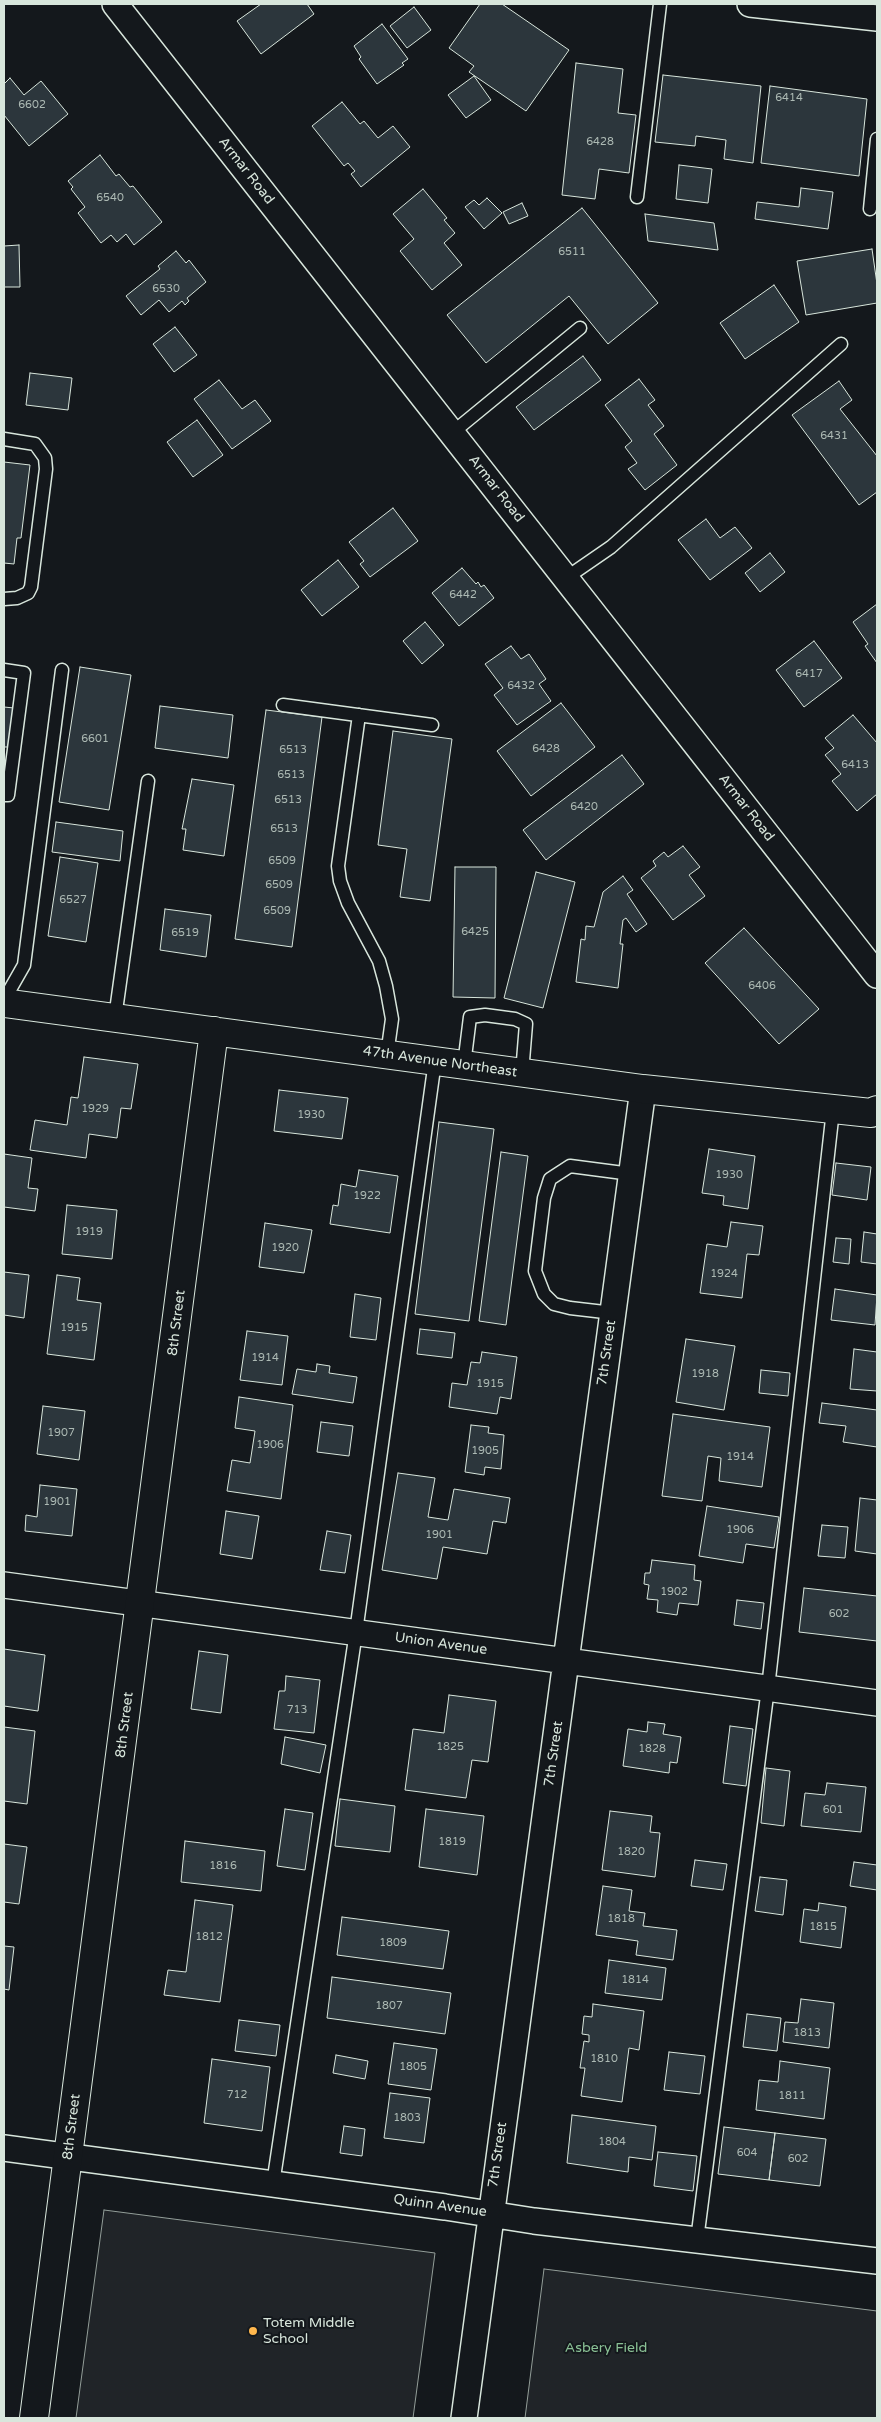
<!DOCTYPE html>
<style>
body{margin:0}
#map{position:relative;width:881px;height:2422px;overflow:hidden;background:#14181c;font-family:"Varela Round",sans-serif}
canvas{display:block}
.frame{position:absolute;inset:0;border:5px solid #d8e6dc;pointer-events:none}
</style>
<div id="map">
<canvas width="881" height="2422"></canvas>
<div class="frame"></div>
</div>
<script>
const g = document.querySelector('canvas').getContext('2d');
g.lineJoin = 'round';
function paint(path, color) { g.fillStyle = color; g.fill(path, 'evenodd'); }
const poly = rows => new Path2D(rows.map(r => 'M' + r).join(''));
function trace(path, color, width, dash) { g.strokeStyle = color; g.lineWidth = width; g.lineCap = dash ? 'butt' : 'round'; g.setLineDash(dash || []); g.stroke(path); }
function label(font, color, halo, rows, align = 'center') {
  g.font = font + ' "Varela Round",sans-serif'; g.lineWidth = 4; g.setLineDash([]); g.textBaseline = 'middle'; g.strokeStyle = halo; g.fillStyle = color; for (const [text, x, y, turn = 0] of rows) {
    g.save(); g.translate(x, y); g.rotate((+turn || 0) * Math.PI / 180); g.textAlign = isNaN(turn) ? turn : align; if (halo) g.strokeText(text, 0, 0); g.fillText(text, 0, 0); g.restore();
  }
}
const green = poly([
 [104,2210,435,2253,413,2418,76,2418,104,2210],
 [544,2269,877,2311,877,2418,525,2418,544,2269]
]);
paint(green, '#202428');
trace(green, '#939e99', 1);
const building = poly([
 [261,4,307,4,314,14,261,54,237,21,261,4],
 [480,4,502,4,569,50,526,111,469,72,474,66,449,48,480,4],
 [414,7,431,30,407,48,390,26,414,7],
 [382,24,408,59,402,63,404,65,377,84,359,59,361,57,354,46,382,24],
 [576,63,623,69,618,113,636,115,629,173,599,169,595,199,562,195,576,63],
 [663,75,761,86,753,163,724,159,726,140,696,136,695,146,655,142,663,75],
 [474,76,491,100,466,118,448,95,474,76],
 [10,78,24,95,41,81,68,114,29,146,4,115,4,84,10,78],
 [770,86,867,99,859,176,761,163,770,86],
 [342,102,360,124,364,121,378,138,393,126,410,147,361,187,351,174,355,171,348,163,344,166,312,126,342,102],
 [100,155,116,176,119,174,130,187,133,186,162,222,134,245,126,234,117,242,111,235,101,243,78,213,85,207,71,189,73,187,68,181,100,155],
 [679,165,712,169,708,203,676,199,679,165],
 [801,188,833,192,828,229,755,219,757,202,799,207,801,188],
 [423,189,447,218,444,220,455,233,444,243,462,265,432,290,400,251,414,239,393,214,423,189],
 [487,198,502,213,484,229,465,207,474,200,479,205,487,198],
 [522,203,528,216,509,224,503,212,522,203],
 [582,208,658,303,608,344,569,296,486,363,447,315,582,208],
 [645,214,714,223,718,250,648,241,645,214],
 [19,245,20,287,4,287,4,246,19,245],
 [872,249,877,284,877,303,806,315,797,261,872,249],
 [176,251,186,263,189,260,206,282,187,298,189,301,185,305,182,301,169,312,159,300,141,315,126,296,160,269,158,266,176,251],
 [774,285,799,322,745,359,720,323,774,285],
 [175,327,197,355,174,372,153,344,175,327],
 [583,356,601,380,534,430,516,407,583,356],
 [30,373,72,378,68,410,26,405,30,373],
 [639,379,655,400,648,405,664,426,654,434,677,465,645,490,628,469,637,463,625,447,632,441,605,405,639,379],
 [219,380,242,409,255,400,271,421,232,449,194,399,219,380],
 [839,381,852,400,840,409,877,456,877,492,859,505,792,415,839,381],
 [197,420,223,455,193,477,167,442,197,420],
 [4,462,30,465,21,538,17,538,14,564,4,563,4,462],
 [393,508,418,541,370,577,360,564,364,561,349,542,393,508],
 [706,519,720,538,735,527,752,548,710,580,678,540,706,519],
 [770,553,785,572,760,592,745,573,770,553],
 [338,560,359,587,322,616,301,590,338,560],
 [462,568,476,584,478,582,481,587,484,585,494,598,459,626,432,593,462,568],
 [877,604,877,663,865,646,868,644,853,622,877,604],
 [425,622,444,645,422,664,403,641,425,622],
 [814,641,842,678,804,707,776,670,814,641],
 [511,646,521,659,529,654,546,679,539,684,551,701,517,725,494,695,503,688,485,664,511,646],
 [80,667,131,675,109,810,59,802,80,667],
 [561,703,595,747,531,796,497,751,561,703],
 [160,706,233,715,228,758,155,748,160,706],
 [4,707,14,708,8,747,4,747,4,707],
 [266,710,322,717,292,947,235,939,266,710],
 [853,715,877,743,877,794,857,811,832,781,841,774,825,755,834,748,825,738,853,715],
 [393,731,452,739,430,901,400,897,407,849,378,845,393,731],
 [622,755,644,784,546,860,523,830,622,755],
 [192,779,234,785,224,856,183,850,186,829,182,829,192,779],
 [56,822,123,831,120,861,52,852,56,822],
 [683,846,700,867,689,875,705,896,673,920,641,878,656,866,653,861,664,852,668,857,683,846],
 [60,857,98,863,86,942,48,936,60,857],
 [455,867,496,867,495,998,453,997,455,867],
 [536,872,575,882,543,1008,504,998,536,872],
 [623,876,633,890,627,894,647,924,636,932,626,918,623,920,620,944,623,944,618,988,576,982,581,939,585,940,586,926,594,927,603,892,623,876],
 [165,909,211,915,206,957,160,950,165,909],
 [744,928,819,1009,779,1044,705,963,744,928],
 [84,1057,138,1064,131,1109,121,1108,117,1138,89,1134,86,1158,30,1150,35,1120,67,1125,71,1097,78,1098,84,1057],
 [279,1090,348,1098,342,1139,274,1131,279,1090],
 [439,1122,494,1129,469,1321,415,1314,439,1122],
 [709,1149,755,1156,748,1209,723,1205,724,1196,702,1193,709,1149],
 [501,1152,528,1156,506,1325,479,1321,501,1152],
 [4,1154,32,1158,28,1188,38,1189,35,1211,4,1207,4,1154],
 [836,1163,871,1167,867,1200,832,1195,836,1163],
 [359,1170,398,1176,390,1233,330,1224,333,1205,338,1206,341,1184,356,1187,359,1170],
 [67,1205,117,1210,112,1259,62,1254,67,1205],
 [731,1222,763,1226,759,1255,747,1254,742,1298,700,1293,707,1244,727,1247,731,1222],
 [265,1223,312,1230,304,1273,259,1267,265,1223],
 [864,1232,877,1234,877,1264,861,1262,864,1232],
 [836,1238,851,1239,849,1264,833,1262,836,1238],
 [4,1272,29,1275,24,1318,4,1315,4,1272],
 [57,1275,80,1278,77,1300,101,1303,94,1360,47,1354,57,1275],
 [835,1289,877,1295,875,1325,831,1320,835,1289],
 [355,1294,381,1298,376,1340,350,1337,355,1294],
 [420,1329,455,1333,452,1358,417,1354,420,1329],
 [247,1331,288,1336,282,1385,240,1380,247,1331],
 [686,1339,735,1346,724,1410,676,1402,686,1339],
 [854,1349,877,1352,877,1391,850,1389,854,1349],
 [482,1352,517,1357,511,1399,500,1397,497,1414,449,1407,452,1383,467,1385,471,1362,480,1363,482,1352],
 [317,1364,330,1366,329,1373,357,1377,353,1403,292,1394,297,1369,316,1372,317,1364],
 [761,1370,790,1373,788,1396,759,1393,761,1370],
 [239,1397,293,1405,281,1499,227,1491,232,1460,250,1463,255,1431,235,1428,239,1397],
 [822,1403,877,1410,877,1447,843,1442,846,1426,819,1423,822,1403],
 [43,1406,85,1411,79,1460,37,1454,43,1406],
 [673,1414,770,1427,762,1487,719,1481,721,1458,708,1456,702,1501,662,1496,673,1414],
 [321,1422,353,1426,349,1456,317,1452,321,1422],
 [471,1425,489,1427,488,1433,504,1435,501,1469,485,1467,484,1475,465,1472,471,1425],
 [398,1473,435,1478,428,1517,448,1520,454,1489,510,1498,506,1523,493,1521,487,1554,443,1547,437,1579,382,1570,398,1473],
 [40,1485,77,1489,72,1536,25,1531,26,1515,37,1517,40,1485],
 [860,1498,877,1500,877,1554,855,1551,860,1498],
 [707,1506,779,1517,774,1548,746,1544,743,1563,699,1556,707,1506],
 [226,1511,259,1516,252,1559,220,1554,226,1511],
 [822,1525,848,1527,845,1558,818,1556,822,1525],
 [327,1531,351,1535,345,1573,320,1570,327,1531],
 [652,1560,695,1565,694,1580,701,1581,698,1605,679,1603,677,1615,657,1612,658,1600,647,1599,649,1585,644,1584,645,1573,650,1573,652,1560],
 [804,1588,877,1596,877,1641,799,1632,804,1588],
 [737,1600,764,1603,761,1629,734,1625,737,1600],
 [4,1649,45,1655,38,1711,4,1706,4,1649],
 [199,1651,228,1655,221,1713,191,1709,199,1651],
 [286,1676,320,1680,314,1733,274,1729,279,1691,285,1691,286,1676],
 [449,1695,496,1701,488,1762,472,1760,466,1798,405,1790,413,1729,444,1733,449,1695],
 [648,1722,665,1724,663,1734,681,1737,677,1763,670,1762,669,1773,623,1766,628,1729,647,1732,648,1722],
 [730,1726,753,1729,746,1786,723,1783,730,1726],
 [4,1727,35,1731,27,1804,4,1801,4,1727],
 [285,1737,326,1745,320,1773,281,1764,285,1737],
 [766,1768,790,1771,784,1826,761,1823,766,1768],
 [827,1783,866,1787,861,1832,801,1826,805,1793,825,1795,827,1783],
 [340,1799,395,1806,390,1852,335,1846,340,1799],
 [285,1809,313,1813,305,1870,277,1866,285,1809],
 [426,1809,484,1816,477,1875,419,1867,426,1809],
 [610,1811,652,1816,650,1832,660,1833,655,1877,602,1870,610,1811],
 [185,1841,265,1851,261,1891,181,1882,185,1841],
 [4,1844,27,1847,19,1904,4,1902,4,1844],
 [695,1860,727,1864,723,1890,691,1886,695,1860],
 [854,1862,877,1865,877,1890,850,1886,854,1862],
 [760,1877,787,1880,783,1915,755,1911,760,1877],
 [603,1886,632,1890,629,1911,645,1913,643,1926,677,1930,673,1960,636,1955,638,1941,596,1935,603,1886],
 [195,1900,233,1905,220,2002,164,1995,168,1970,186,1972,195,1900],
 [819,1903,846,1907,841,1948,800,1942,804,1909,818,1911,819,1903],
 [342,1917,449,1931,443,1969,337,1955,342,1917],
 [4,1946,14,1947,9,1990,4,1989,4,1946],
 [609,1960,666,1968,662,2000,605,1993,609,1960],
 [332,1977,451,1993,445,2034,327,2018,332,1977],
 [801,1999,834,2003,829,2048,783,2042,785,2022,798,2023,801,1999],
 [593,2004,644,2011,639,2050,629,2048,622,2102,581,2096,585,2068,580,2068,584,2041,589,2042,589,2035,582,2034,584,2016,592,2017,593,2004],
 [747,2014,781,2018,777,2051,743,2047,747,2014],
 [239,2020,280,2025,276,2056,235,2051,239,2020],
 [394,2043,437,2049,431,2090,388,2084,394,2043],
 [669,2052,705,2056,700,2094,664,2090,669,2052],
 [336,2055,368,2061,365,2079,333,2073,336,2055],
 [212,2059,270,2067,262,2131,204,2123,212,2059],
 [780,2061,830,2068,824,2119,756,2110,759,2080,778,2082,780,2061],
 [390,2093,430,2098,424,2143,384,2138,390,2093],
 [572,2115,656,2126,652,2160,629,2157,628,2172,567,2163,572,2115],
 [344,2126,365,2129,362,2156,340,2153,344,2126],
 [724,2127,775,2133,769,2180,718,2174,724,2127],
 [775,2133,826,2139,820,2186,769,2180,775,2133],
 [658,2152,697,2156,693,2191,654,2186,658,2152]
]);
paint(building, '#2c363c');
trace(building, '#d8e6dc', 1);
const service = poly([
 [637,197,660,4],
 [870,209,877,139],
 [452,433,580,328],
 [4,439,35,444,45,458,46,469,31,587,28,593,17,598,4,599],
 [566,578,611,547,841,344],
 [4,670,24,673,8,795,4,795],
 [283,705,432,725],
 [359,715,338,866,340,881,348,903,379,961,386,986,392,1019,387,1055],
 [4,1000,24,965,62,670],
 [115,1018,148,781],
 [464,1065,470,1017,485,1015,515,1019,526,1024,522,1073],
 [613,1313,570,1308,554,1304,544,1294,535,1271,544,1198,550,1179,570,1166,631,1174],
 [273,2184,356,1632,435,1061],
 [697,2240,768,1688,833,1110]
]);
const minor = poly([
 [115,4,877,975],
 [750,4,877,18],
 [4,1585,877,1703],
 [4,2148,445,2207,534,2221,877,2261],
 [464,2418,643,1089]
]);
const tertiary = poly([
 [4,1003,643,1089,871,1113,877,1110],
 [34,2418,214,1031]
]);
trace(service, '#d8e6dc', 15);
trace(minor, '#d8e6dc', 28);
trace(tertiary, '#d8e6dc', 30);
trace(service, '#14181c', 12);
trace(minor, '#14181c', 25);
trace(tertiary, '#14181c', 28);
for (const [x, y, r, color] of [
 [253,2331,5,"#ffb74d"]
]) { const dot = new Path2D(); dot.arc(x, y, r, 0, 2 * Math.PI); g.fillStyle = color; g.fill(dot); trace(dot, '#14181c', 2); }
label('11px', '#adbab4', null, [
 ["6414",789,98],
 ["6602",32,105],
 ["6428",600,142],
 ["6540",110,198],
 ["6511",572,252],
 ["6530",166,289],
 ["6431",834,436],
 ["6442",463,595],
 ["6417",809,674],
 ["6432",521,686],
 ["6601",95,739],
 ["6428",546,749],
 ["6513",293,750],
 ["6413",855,765],
 ["6513",291,775],
 ["6513",288,800],
 ["6420",584,807],
 ["6513",284,829],
 ["6509",282,861],
 ["6509",279,885],
 ["6527",73,900],
 ["6509",277,911],
 ["6425",475,932],
 ["6519",185,933],
 ["6406",762,986],
 ["1929",95,1109],
 ["1930",311,1115],
 ["1930",729,1175],
 ["1922",367,1196],
 ["1919",89,1232],
 ["1920",285,1248],
 ["1924",724,1274],
 ["1915",74,1328],
 ["1914",265,1358],
 ["1918",705,1374],
 ["1915",490,1384],
 ["1907",61,1433],
 ["1906",270,1445],
 ["1905",485,1451],
 ["1914",740,1457],
 ["1901",57,1502],
 ["1906",740,1530],
 ["1901",439,1535],
 ["1902",674,1592],
 ["602",839,1614],
 ["713",297,1710],
 ["1825",450,1747],
 ["1828",652,1749],
 ["601",833,1810],
 ["1819",452,1842],
 ["1820",631,1852],
 ["1816",223,1866],
 ["1818",621,1919],
 ["1815",823,1927],
 ["1812",209,1937],
 ["1809",393,1943],
 ["1814",635,1980],
 ["1807",389,2006],
 ["1813",807,2033],
 ["1810",604,2059],
 ["1805",413,2067],
 ["712",237,2095],
 ["1811",792,2096],
 ["1803",407,2118],
 ["1804",612,2142],
 ["604",747,2153],
 ["602",798,2159]
]);
label('14px', '#d8e6dc', '#14181c', [
 ["Armar Road",246,171,52],
 ["Armar Road",496,489,52],
 ["Armar Road",746,808,52],
 ["47th Avenue Northeast",440,1062,8],
 ["8th Street",177,1323,-83],
 ["7th Street",607,1353,-82],
 ["Union Avenue",441,1644,8],
 ["8th Street",125,1725,-83],
 ["7th Street",554,1754,-82],
 ["8th Street",72,2127,-83],
 ["7th Street",498,2155,-82],
 ["Quinn Avenue",440,2206,8]
]);
label('14px', '#d8e6dc', '#14181c', [
 ["Totem Middle",263,2323],
 ["School",263,2339]
], 'left');
label('14px', '#8ac095', '#14181c', [
 ["Asbery Field",606,2348]
]);
</script>
